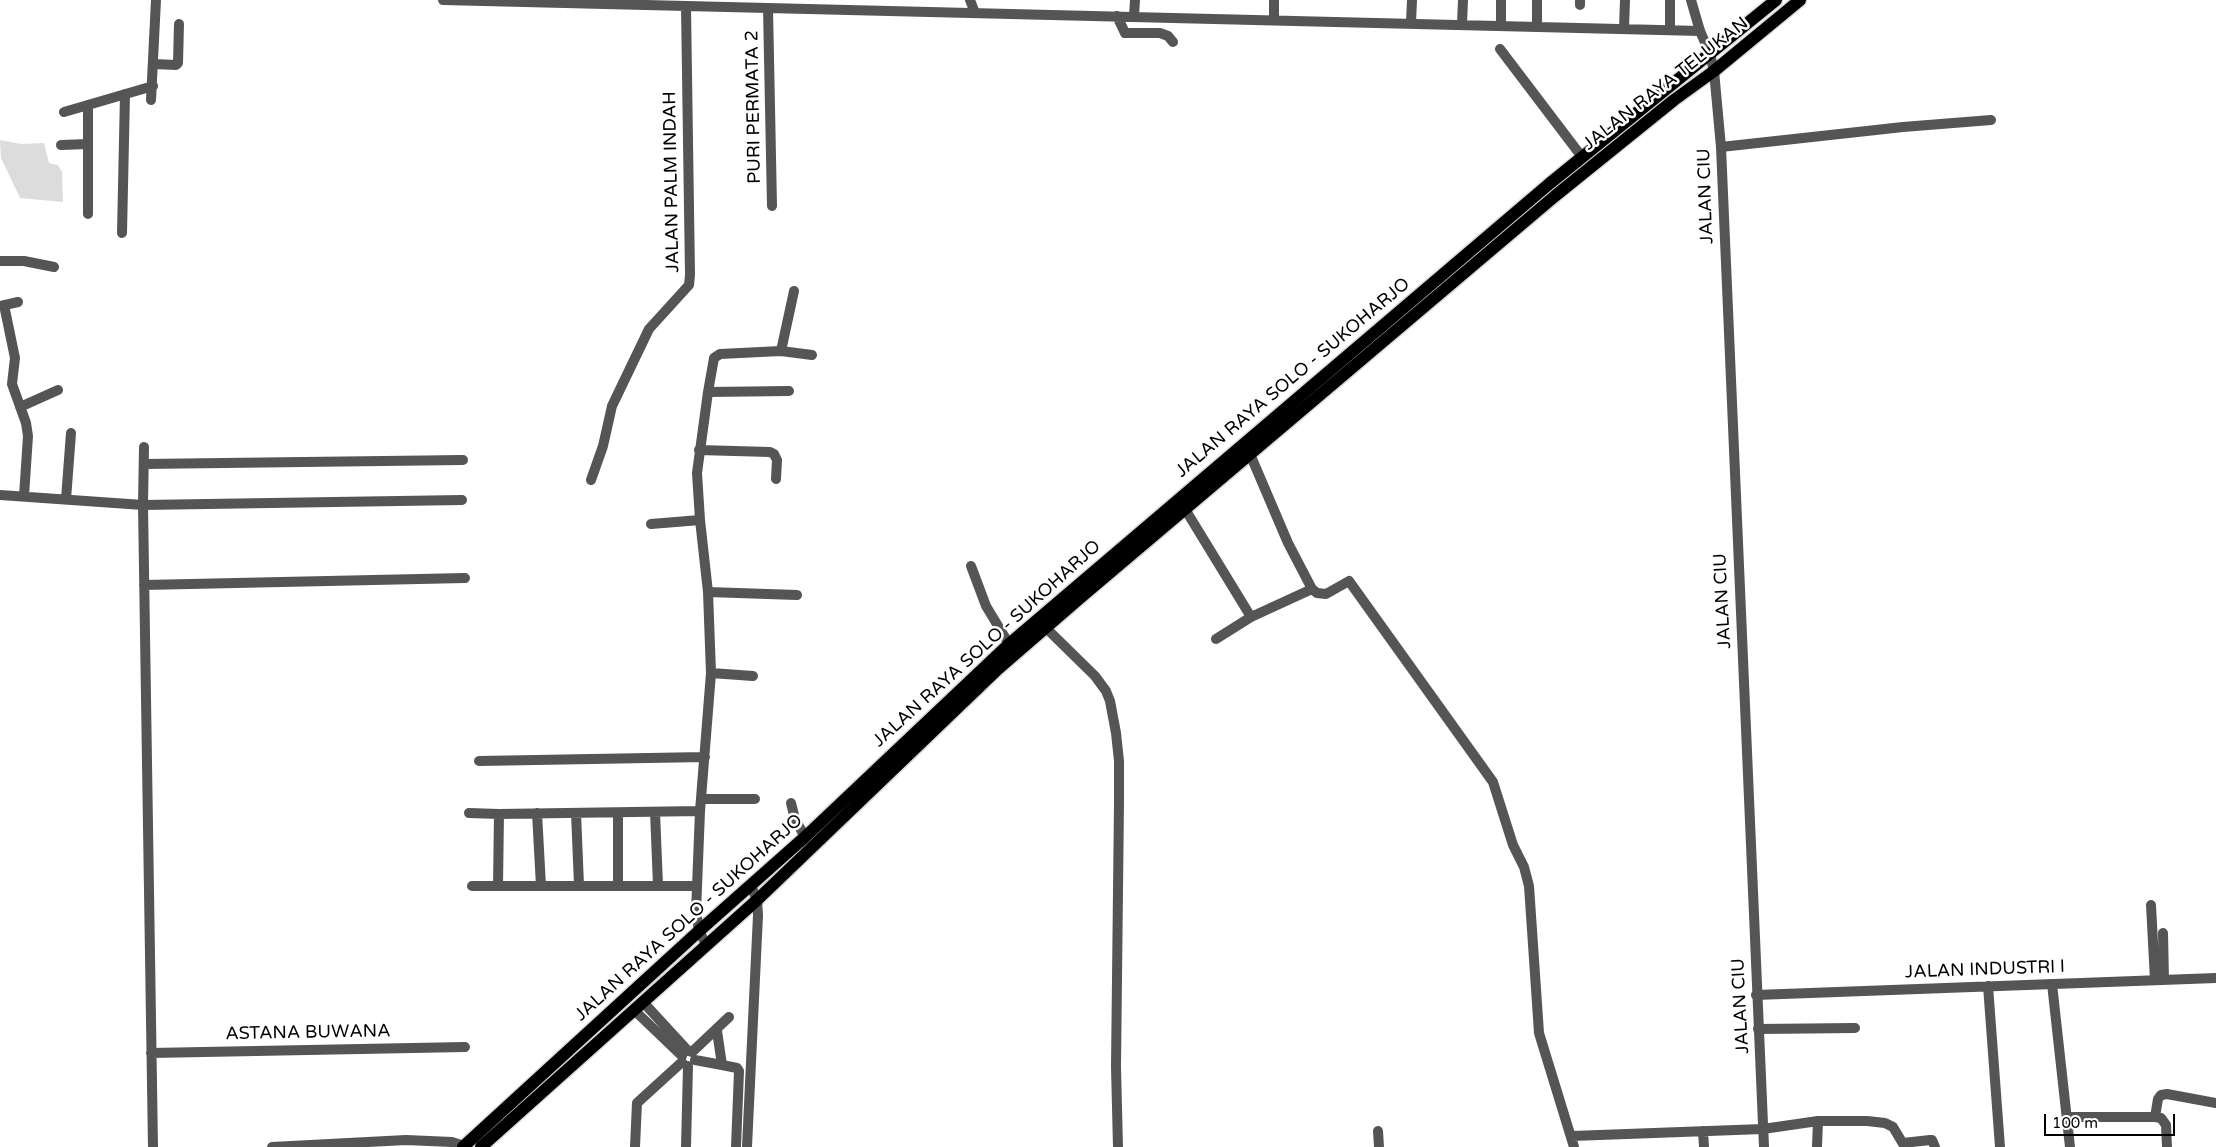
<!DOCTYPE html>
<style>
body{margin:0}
#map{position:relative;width:2216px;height:1147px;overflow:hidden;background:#fff;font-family:"Varela Round",sans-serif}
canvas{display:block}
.scale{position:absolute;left:2044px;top:1114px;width:131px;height:22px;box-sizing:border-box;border:2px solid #000;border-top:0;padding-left:6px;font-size:15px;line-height:18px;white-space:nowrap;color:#000;-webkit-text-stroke:4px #fff;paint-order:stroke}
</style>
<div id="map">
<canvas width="2216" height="1147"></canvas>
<div class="scale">100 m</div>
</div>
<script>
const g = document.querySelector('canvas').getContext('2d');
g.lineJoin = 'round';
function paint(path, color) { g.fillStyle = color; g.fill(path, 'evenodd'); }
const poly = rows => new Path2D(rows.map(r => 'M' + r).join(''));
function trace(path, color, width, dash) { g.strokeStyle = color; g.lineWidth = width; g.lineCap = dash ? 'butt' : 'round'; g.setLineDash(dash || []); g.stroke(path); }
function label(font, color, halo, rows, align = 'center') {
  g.font = font + ' "Varela Round",sans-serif'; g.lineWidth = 5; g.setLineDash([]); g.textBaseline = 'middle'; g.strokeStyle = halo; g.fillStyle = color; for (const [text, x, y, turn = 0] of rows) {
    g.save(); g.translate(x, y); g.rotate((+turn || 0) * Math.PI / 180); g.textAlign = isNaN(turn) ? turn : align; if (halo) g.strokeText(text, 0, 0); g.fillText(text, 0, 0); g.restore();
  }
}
paint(poly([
 [0,140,21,144,44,143,49,163,58,165,62,172,63,202,20,198,1,158]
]), '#dcdcdc');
const primary = poly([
 [463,1147,699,931,805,837,1009,644,1549,184,1776,0],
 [481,1147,757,900,998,669,1080,598,1555,196,1674,100,1714,71,1800,0]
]);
trace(primary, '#dbdbdb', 15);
trace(poly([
 [443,0,1700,31],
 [970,0,975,13],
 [1670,0,1670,30],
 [1580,5,1580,0],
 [768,8,772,206],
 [1117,16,1125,33,1160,33,1168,36,1173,42],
 [1134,16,1135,0],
 [1274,19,1274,0],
 [1411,23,1412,0],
 [1462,24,1463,0],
 [1501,25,1501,0],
 [1537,26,1537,0],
 [1624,29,1625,0],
 [1500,49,1582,157],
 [154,64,176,65,178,63,179,24],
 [151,100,156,0],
 [64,112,153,86],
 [61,145,88,144],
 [1721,147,1903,127,1991,120],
 [88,214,88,105],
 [122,233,125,94],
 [0,261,24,261,54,267],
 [4,305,15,358,12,384,26,423,28,436,24,496],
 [0,306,18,302],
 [781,351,794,291],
 [708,392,789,391],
 [20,407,58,390],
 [144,447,143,505,153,1147],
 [699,450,770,452,774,454,777,460,776,479],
 [1250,454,1288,543,1312,589,1317,593,1326,594,1349,581,1493,782,1513,845,1524,867,1529,886,1539,1033,1574,1147],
 [144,464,463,460],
 [591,480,603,446,612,406,649,329,689,285,690,275,686,6],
 [0,495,143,505,462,500],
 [66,499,71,433],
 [1185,509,1251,617],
 [651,524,700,520],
 [971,566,986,606,1009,644],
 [144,585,465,578],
 [708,592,797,595],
 [1046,628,1095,676,1106,691,1110,701,1116,733,1119,761,1119,802,1116,1067,1118,1147],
 [1216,639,1251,617,1312,589],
 [711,673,753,676],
 [479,761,705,757],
 [701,799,755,799],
 [791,803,795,819,805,837],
 [655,812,658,885],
 [469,813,499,814],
 [537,813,541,886],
 [576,813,579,885],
 [618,813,618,885],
 [472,886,697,886],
 [498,886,499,814,700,811],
 [2151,905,2155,980],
 [2163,933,2164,980],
 [706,944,699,931,696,912,700,811,711,673,708,592,700,520,697,473,708,392,714,358,720,354,781,351,812,355],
 [2052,984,2070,1147],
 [1988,986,2000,1147],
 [1756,995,2216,978],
 [643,1002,688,1051],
 [634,1010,682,1056],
 [1758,1029,1855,1028],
 [692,1052,729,1017],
 [151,1053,465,1047],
 [695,1060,722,1065,717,1031],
 [722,1065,737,1068,739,1071,736,1147],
 [2067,1117,2155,1117,2158,1099,2161,1095,2167,1094,2216,1103],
 [2155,1117,2161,1118,2166,1125,2167,1147],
 [1378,1131,1379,1147],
 [1703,1131,1704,1147],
 [1572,1136,1763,1129,1818,1121,1867,1121,1885,1123,1893,1127,1905,1147],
 [1903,1143,1930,1140,1932,1140,1935,1147],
 [272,1147,406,1140,452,1142,464,1146],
 [635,1147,637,1103,682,1062],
 [686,1147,688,1066],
 [747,1147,758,915,757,900,751,886],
 [1817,1147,1818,1121]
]), '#555', 10);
trace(poly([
 [1691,0,1700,31,1710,54,1714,71,1721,147,1764,1147]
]), '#555', 10);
trace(primary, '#000', 12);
label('18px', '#000', '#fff', [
 ["JALAN RAYA TELUKAN",1666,84,-38],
 ["PURI PERMATA 2",754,107,-91],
 ["JALAN PALM INDAH",672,182,-91],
 ["JALAN CIU",1706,196,-92],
 ["JALAN RAYA SOLO - SUKOHARJO",1293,378,-40],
 ["JALAN CIU",1723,601,-93],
 ["JALAN RAYA SOLO - SUKOHARJO",987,644,-42],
 ["JALAN RAYA SOLO - SUKOHARJO",689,918,-42],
 ["JALAN INDUSTRI I",1985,970,-2],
 ["JALAN CIU",1741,1006,-93],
 ["ASTANA BUWANA",308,1033,-1]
]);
</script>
